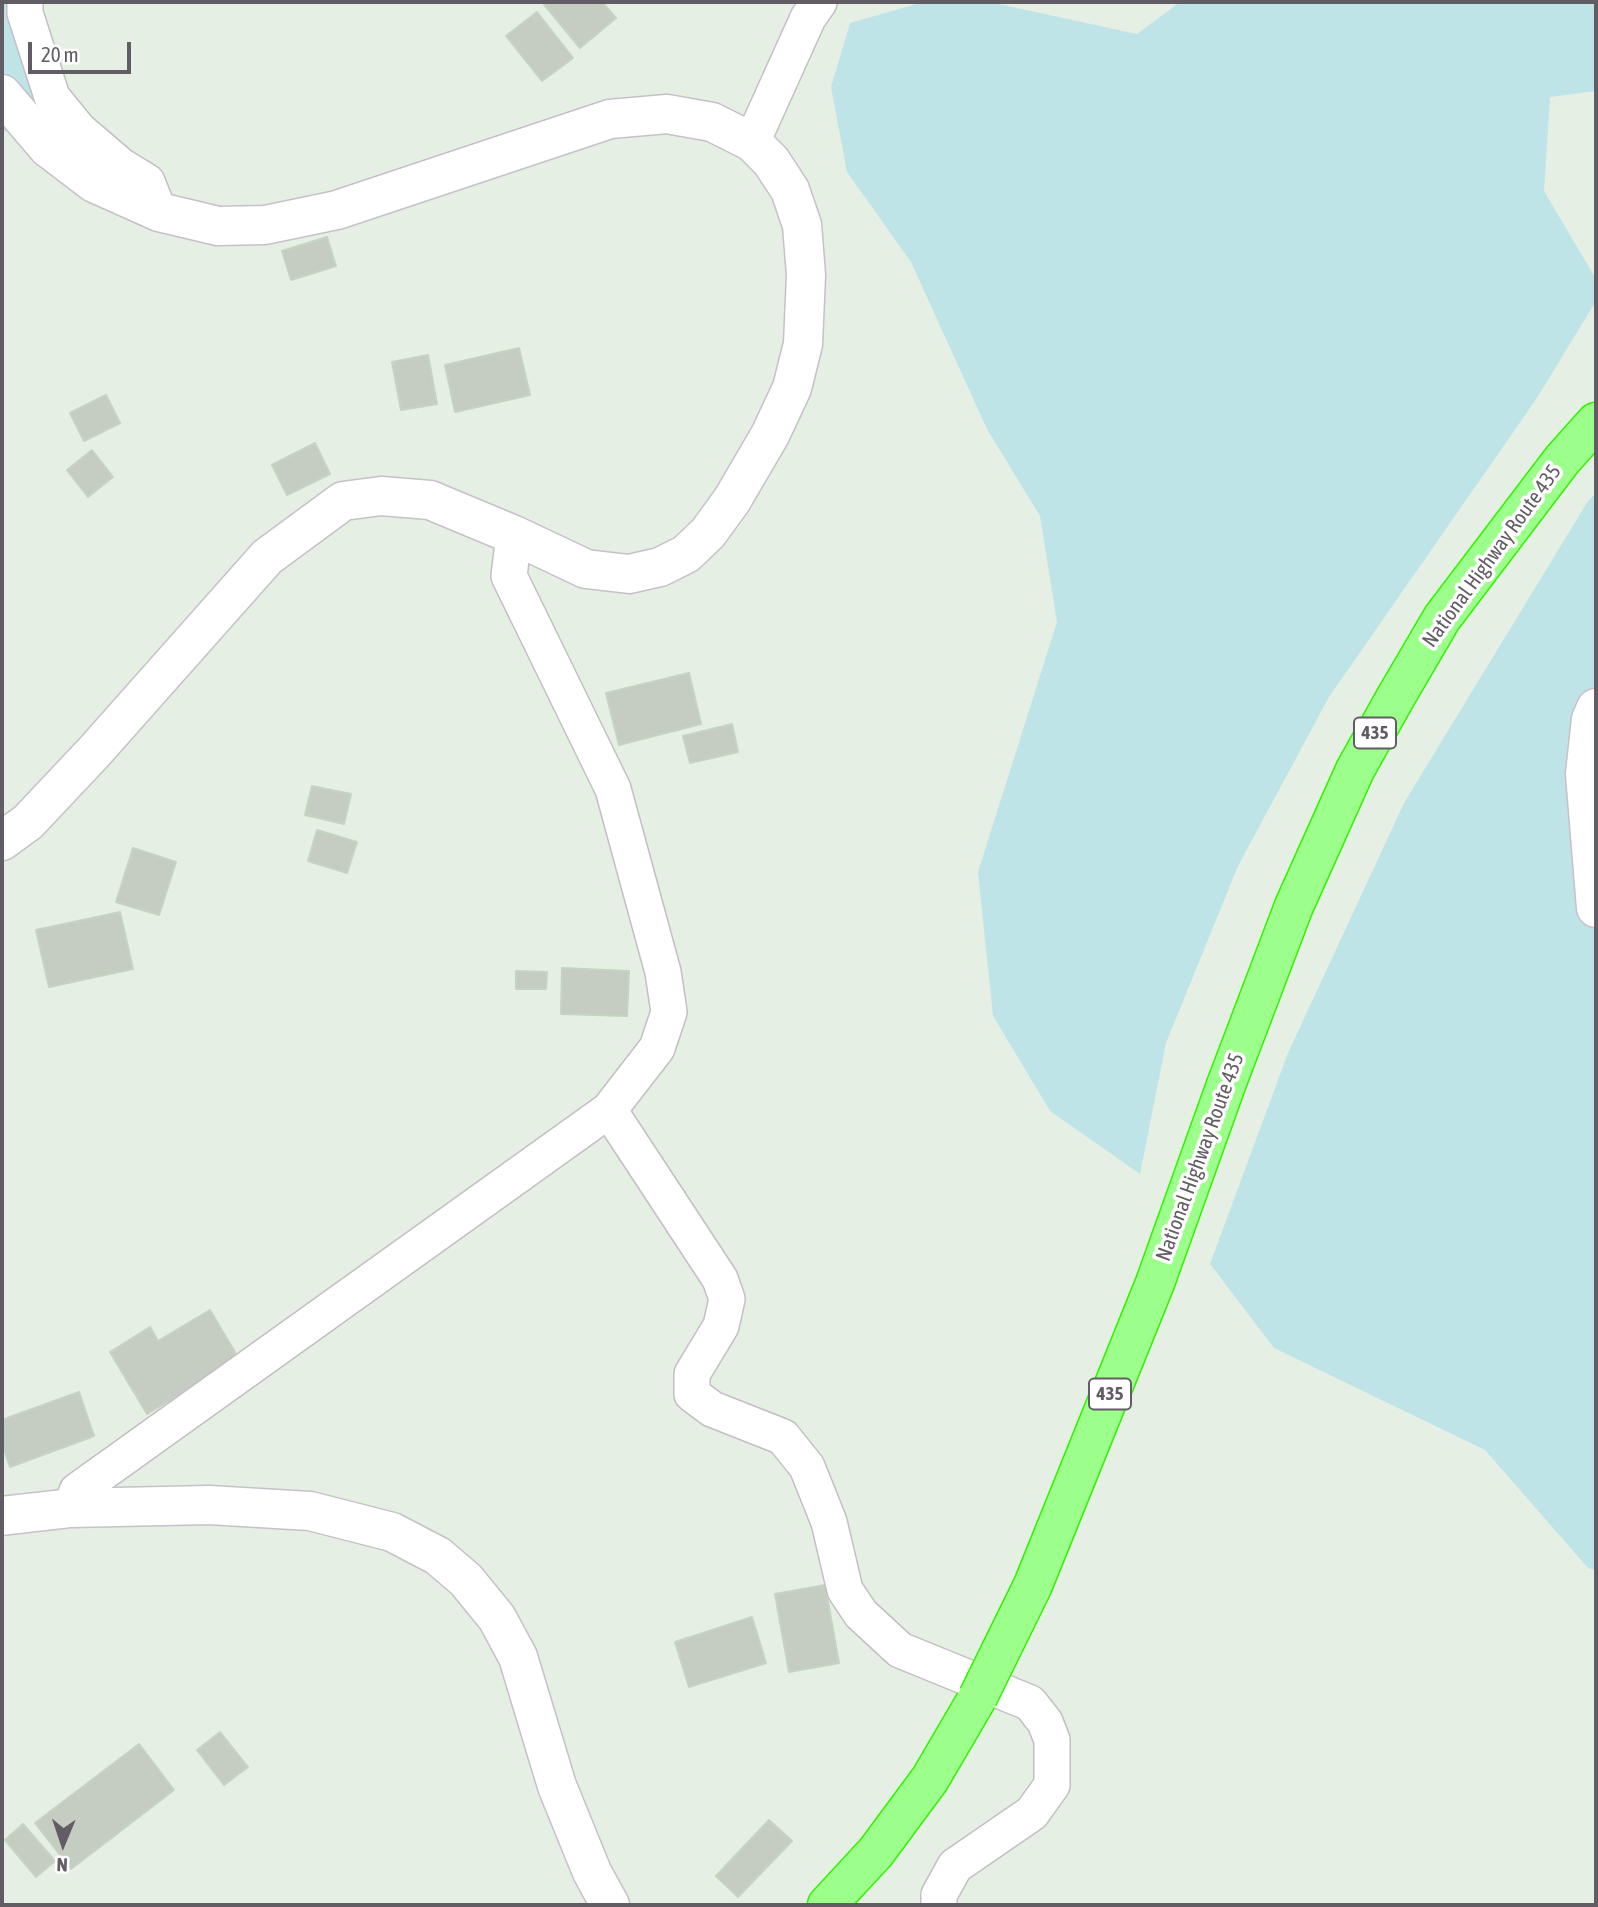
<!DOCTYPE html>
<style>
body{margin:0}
#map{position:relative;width:1598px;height:1907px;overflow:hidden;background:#e5efe4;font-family:"Asap Condensed",sans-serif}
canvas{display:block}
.frame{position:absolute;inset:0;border:4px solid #625c65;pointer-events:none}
.north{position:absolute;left:28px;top:1809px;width:70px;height:70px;-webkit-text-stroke:5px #fff;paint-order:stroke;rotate:182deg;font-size:19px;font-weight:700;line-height:28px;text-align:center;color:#625c65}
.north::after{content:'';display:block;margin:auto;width:24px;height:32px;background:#625c65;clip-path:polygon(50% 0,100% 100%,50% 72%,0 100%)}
.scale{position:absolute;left:28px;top:42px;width:103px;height:32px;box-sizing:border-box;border:4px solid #625c65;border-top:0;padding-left:9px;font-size:21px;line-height:24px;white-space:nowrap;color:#625c65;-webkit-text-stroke:5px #fff;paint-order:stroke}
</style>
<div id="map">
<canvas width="1598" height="1907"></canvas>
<div class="frame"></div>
<div class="north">N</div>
<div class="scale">20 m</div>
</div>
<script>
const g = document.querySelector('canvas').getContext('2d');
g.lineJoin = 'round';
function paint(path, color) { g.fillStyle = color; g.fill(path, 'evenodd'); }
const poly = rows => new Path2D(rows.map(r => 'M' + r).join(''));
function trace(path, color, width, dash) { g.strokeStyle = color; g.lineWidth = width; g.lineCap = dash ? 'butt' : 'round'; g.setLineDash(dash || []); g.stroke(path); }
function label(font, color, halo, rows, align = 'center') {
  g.font = font + ' "Asap Condensed",sans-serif'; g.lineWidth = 7; g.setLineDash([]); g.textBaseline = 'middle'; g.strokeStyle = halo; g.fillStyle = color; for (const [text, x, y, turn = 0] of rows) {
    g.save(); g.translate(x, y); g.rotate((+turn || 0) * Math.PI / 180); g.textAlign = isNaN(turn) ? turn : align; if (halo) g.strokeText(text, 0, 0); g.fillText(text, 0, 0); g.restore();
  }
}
paint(poly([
 [2,2,6,2,35,95,2,135],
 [924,2,989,2,1137,34,1180,2,1596,2,1596,91,1550,97,1544,191,1596,279,1596,301,1537,398,1329,697,1238,866,1166,1043,1140,1174,1050,1111,993,1016,978,872,1057,622,1040,516,987,429,911,262,847,172,831,87,850,23],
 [1596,493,1596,1570,1588,1568,1485,1450,1274,1348,1210,1264,1288,1053,1404,803,1588,501]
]), '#bfe4e8');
const building = poly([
 [542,2,602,2,616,18,580,48,542,2],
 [537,12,573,58,542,81,506,36,537,12],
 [327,237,336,266,291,280,282,251,327,237],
 [519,348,530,395,455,412,445,365,519,348],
 [428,355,437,404,401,410,392,362,428,355],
 [106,395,120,423,84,441,70,413,106,395],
 [315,443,330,474,287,495,272,465,315,443],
 [92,450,113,477,88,497,67,470,92,450],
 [689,673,701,724,619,745,606,693,689,673],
 [732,724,738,752,690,763,683,736,732,724],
 [312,786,351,794,344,824,305,815,312,786],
 [317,830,357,842,347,873,308,861,317,830],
 [133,848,176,862,159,915,116,902,133,848],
 [120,912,133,969,49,987,36,930,120,912],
 [562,968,629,971,627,1016,561,1014,562,968],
 [516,971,547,972,546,989,516,989,516,971],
 [210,1310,239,1359,147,1414,110,1352,150,1327,158,1341,210,1310],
 [79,1392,94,1436,10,1467,2,1444,2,1420,79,1392],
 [825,1585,839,1663,789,1672,775,1594,825,1585],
 [752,1617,766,1663,689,1687,675,1642,752,1617],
 [220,1732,248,1767,224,1785,197,1750,220,1732],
 [139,1744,174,1790,71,1869,35,1823,139,1744],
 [769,1820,792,1841,738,1897,716,1876,769,1820],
 [23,1824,55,1861,36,1877,5,1840,23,1824]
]);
paint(building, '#c5cdc2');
trace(building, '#c5d4c1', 2);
const street = poly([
 [25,2,25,13,52,97,79,130,121,166,147,182,159,212],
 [752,142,808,18,819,2],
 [609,1110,720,1279,727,1299,721,1326,692,1374,692,1394,712,1409,783,1437,807,1467,829,1522,845,1590,861,1614,900,1650,1030,1703,1045,1722,1052,1740,1052,1785,1032,1813,955,1866,939,1895,939,1905],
 [71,1508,77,1491,609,1110,657,1048,669,1012,663,972,613,789,509,576,514,535]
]);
const secondary = poly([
 [2,94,48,148,94,183,159,212,218,226,265,225,337,210,610,119,667,114,712,122,752,142,771,161,790,190,802,225,806,275,803,344,792,388,770,435,732,500,708,533,686,554,660,567,629,574,586,569,514,535,430,500,381,496,343,501,267,557,94,752,28,822,2,841],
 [1596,708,1591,719,1585,774,1596,908],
 [2,1516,71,1508,209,1505,310,1511,392,1532,438,1556,466,1580,497,1618,518,1657,557,1786,592,1872,610,1905]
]);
const highway = poly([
 [1226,1085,1294,906,1355,770,1394,700,1442,618,1562,460,1596,422],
 [827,1905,876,1852,930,1779,978,1697]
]);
trace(street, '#c4bec5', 38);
trace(secondary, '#c7c0ca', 41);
trace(highway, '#32f300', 41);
trace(street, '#fff', 35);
trace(secondary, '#fff', 38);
trace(highway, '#9cff8b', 38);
const highwayBridge = poly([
 [978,1697,1033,1585,1155,1283,1226,1085]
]);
trace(highwayBridge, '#32f300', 41, []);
trace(highwayBridge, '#9cff8b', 38);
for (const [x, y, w] of [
 [1375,733,42],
 [1110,1394,42]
]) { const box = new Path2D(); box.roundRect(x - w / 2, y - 15.5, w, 31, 5); g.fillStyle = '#fff'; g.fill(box); trace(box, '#625c65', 2); }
label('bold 19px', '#625c65', null, [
 ["435",1375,733],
 ["435",1110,1394]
]);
label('21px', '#625c65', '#fff', [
 ["National Highway Route 435",1492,556,-54],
 ["National Highway Route 435",1200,1157,-70]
]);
</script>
